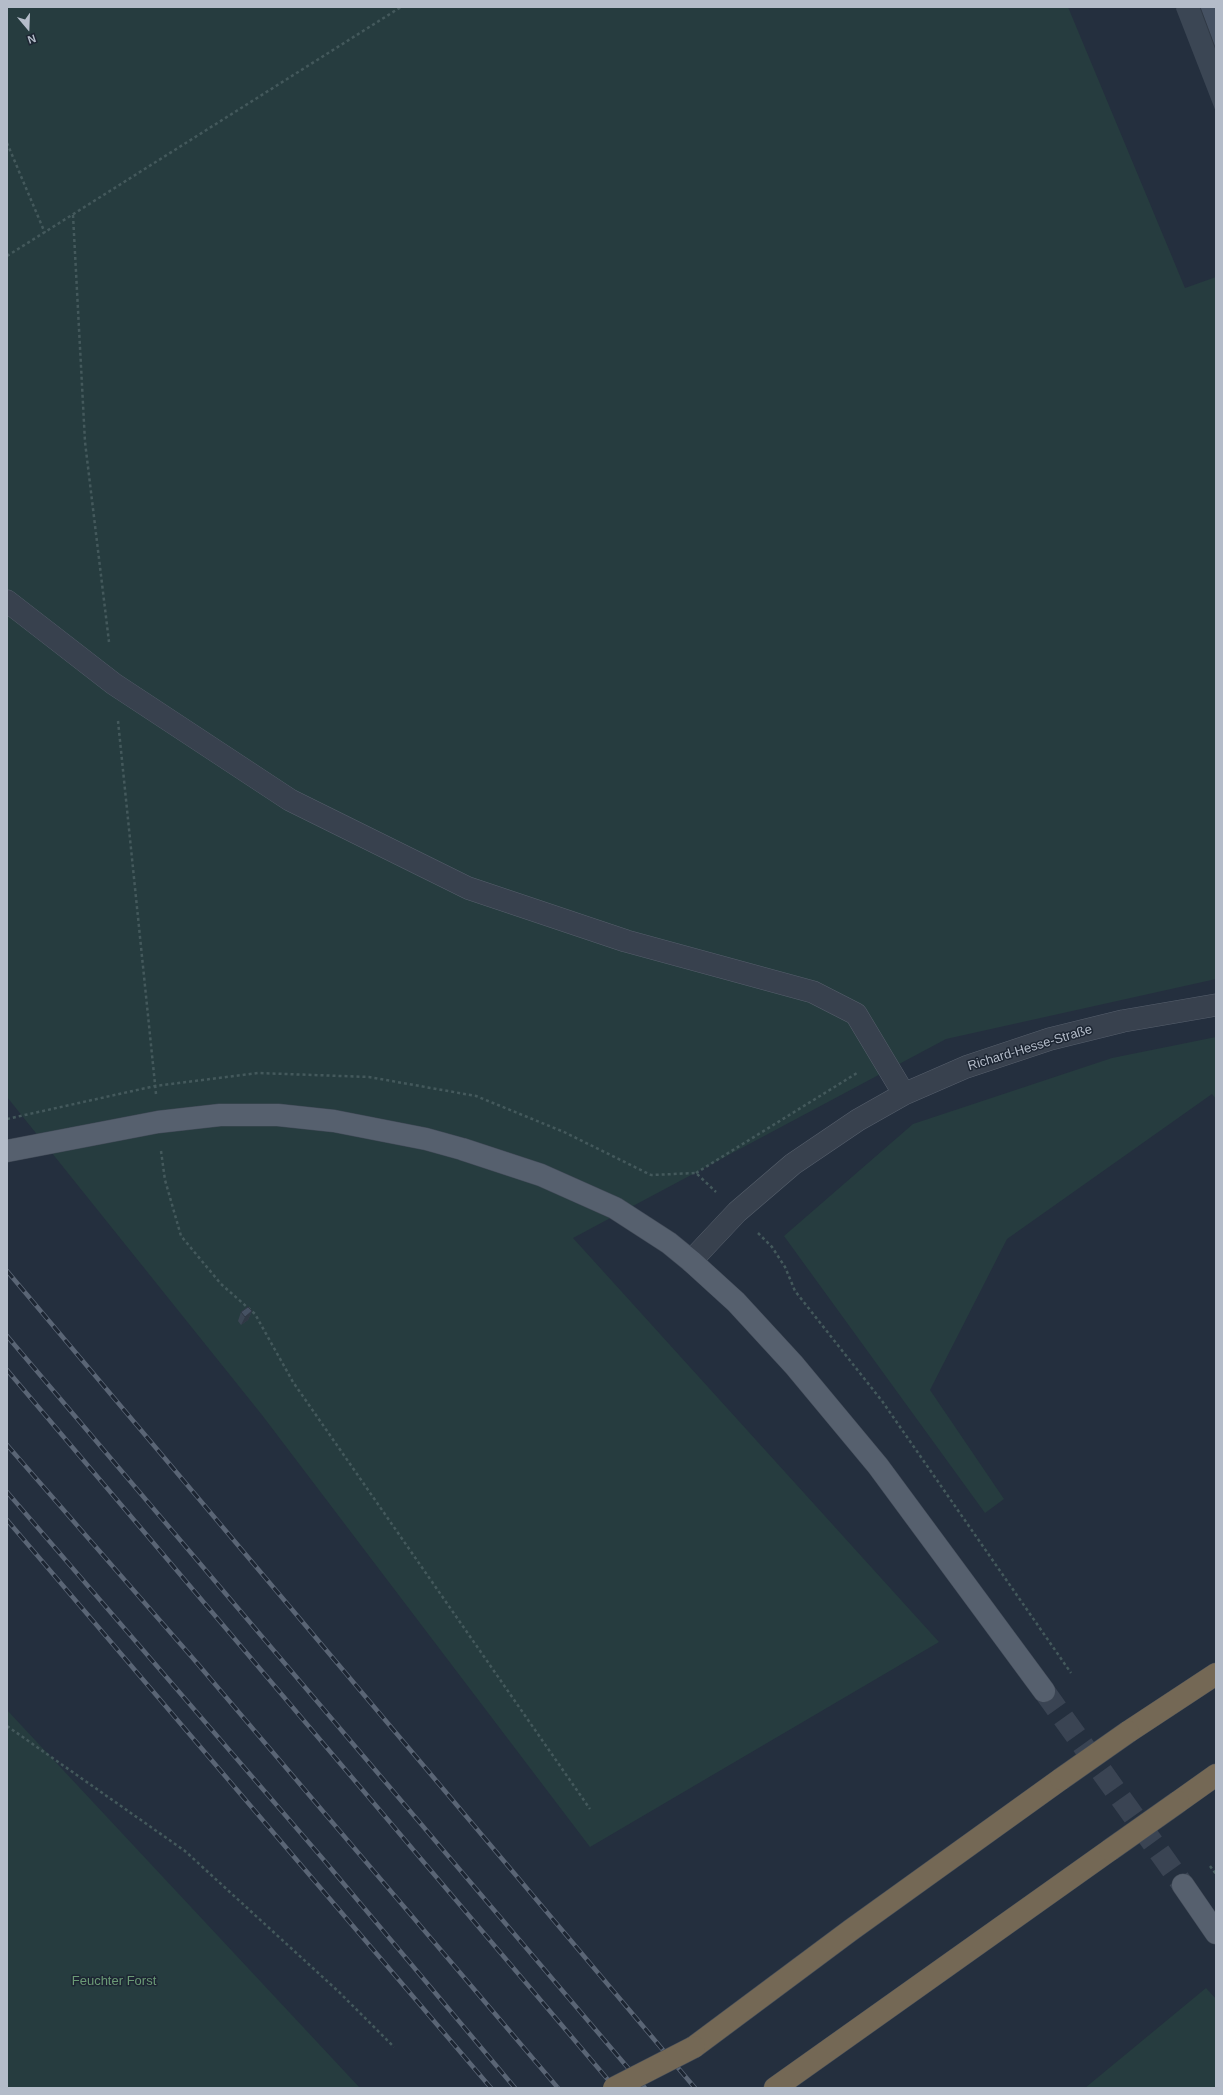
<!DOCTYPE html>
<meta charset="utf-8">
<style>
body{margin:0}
#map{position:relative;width:1223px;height:2095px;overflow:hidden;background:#242f3e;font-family:Arial,sans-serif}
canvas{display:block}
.frame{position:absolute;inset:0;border:8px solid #b4bcc9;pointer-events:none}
.north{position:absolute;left:8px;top:8px;width:40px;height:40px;-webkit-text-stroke:3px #1d2633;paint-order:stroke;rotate:161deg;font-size:11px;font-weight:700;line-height:16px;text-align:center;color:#b4bcc9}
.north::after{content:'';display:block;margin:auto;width:14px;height:18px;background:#b4bcc9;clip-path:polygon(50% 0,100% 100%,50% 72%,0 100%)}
</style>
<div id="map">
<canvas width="1223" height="2095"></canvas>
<div class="frame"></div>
<div class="north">N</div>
</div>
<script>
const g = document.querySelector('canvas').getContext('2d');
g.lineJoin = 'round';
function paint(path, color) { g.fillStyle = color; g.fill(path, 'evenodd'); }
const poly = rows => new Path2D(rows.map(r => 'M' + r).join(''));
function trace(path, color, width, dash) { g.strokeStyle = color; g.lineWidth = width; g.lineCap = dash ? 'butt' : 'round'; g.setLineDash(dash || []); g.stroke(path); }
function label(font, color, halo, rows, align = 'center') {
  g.font = font + ' Arial,sans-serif'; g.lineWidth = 3; g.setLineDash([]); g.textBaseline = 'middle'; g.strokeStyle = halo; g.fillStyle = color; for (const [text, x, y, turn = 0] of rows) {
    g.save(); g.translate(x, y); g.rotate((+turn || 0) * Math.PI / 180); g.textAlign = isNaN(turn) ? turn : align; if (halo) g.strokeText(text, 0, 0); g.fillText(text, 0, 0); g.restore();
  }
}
paint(poly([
 [7,7,1068,7,1185,288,1216,277,1216,979,946,1039,573,1238,939,1642,590,1847,262,1415,7,1097],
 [1216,1037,1216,1099,1212,1094,1007,1239,930,1390,1004,1499,985,1513,784,1236,913,1124,1112,1058],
 [7,1710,360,2088,7,2088],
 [1206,1988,1216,1999,1216,2088,1085,2088]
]), '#263c3f');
trace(poly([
 [1044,1691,1183,1885]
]), '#3a4453', 22, [22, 11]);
const minor = poly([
 [7,601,114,684,290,800,468,888,626,941,813,992,856,1014,904,1094],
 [691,1261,737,1212,793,1164,858,1120,904,1094,966,1067,1050,1039,1123,1021,1216,1005]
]);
const major = poly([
 [7,1151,158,1122,220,1115,278,1115,334,1121,426,1139,462,1149,541,1175,615,1208,669,1243,691,1261,736,1302,794,1365,878,1466,1044,1691],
 [1183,1885,1216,1933]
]);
const highway = poly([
 [1128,1732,1216,1674],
 [1178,1802,1216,1775],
 [694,2047,851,1930,1061,1779],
 [775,2088,1110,1850]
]);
trace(minor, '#565f6c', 23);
trace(major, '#414a57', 23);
trace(highway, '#434c59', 23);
trace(poly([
 [7,143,45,233],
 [73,215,85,442,109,642],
 [7,256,401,7],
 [118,721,156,1094],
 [7,1119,155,1086,258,1073,369,1077,476,1096,564,1132,651,1175,696,1173,716,1192],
 [161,1151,165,1180,181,1236,221,1284,255,1314,293,1382,590,1809],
 [696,1173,857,1073],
 [758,1233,772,1247,785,1267,795,1291,882,1401,1071,1673],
 [7,1726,185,1851,339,1992,394,2047],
 [1210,1866,1216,1874]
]), '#44595c', 2.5, [3, 3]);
trace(minor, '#38414e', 22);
trace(major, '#56606e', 22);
trace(highway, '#746855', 22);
const rail = poly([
 [7,1271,695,2088],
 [7,1336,645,2088],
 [7,1370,615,2088],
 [7,1445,197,1663,558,2088],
 [7,1492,323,1859,515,2088],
 [7,1520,491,2088]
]);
trace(rail, '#5a6575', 4.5);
trace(rail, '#1d2633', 3, [9]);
const highwayBridge = poly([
 [1061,1779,1128,1732],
 [1110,1850,1178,1802],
 [614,2088,694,2047]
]);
trace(highwayBridge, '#434c59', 23, []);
trace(highwayBridge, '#746855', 22);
paint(poly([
 [1177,7,1216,7,1216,112,1176,9],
 [252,1311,248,1320,241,1325,238,1321,241,1312]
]), '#3b4654');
paint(poly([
 [252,1311,248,1320,241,1325,245,1317]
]), '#303945');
const building = poly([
 [1200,7,1216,7,1216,50,1200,7],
 [248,1307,252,1311,245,1317,241,1312,248,1307]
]);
paint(building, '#455162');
trace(building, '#303945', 1);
label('13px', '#b4bcc9', '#1d2633', [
 ["Richard-Hesse-Straße",1030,1048,-17]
]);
label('13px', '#6b9a76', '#1d2633', [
 ["Feuchter Forst",114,1981]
]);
</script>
